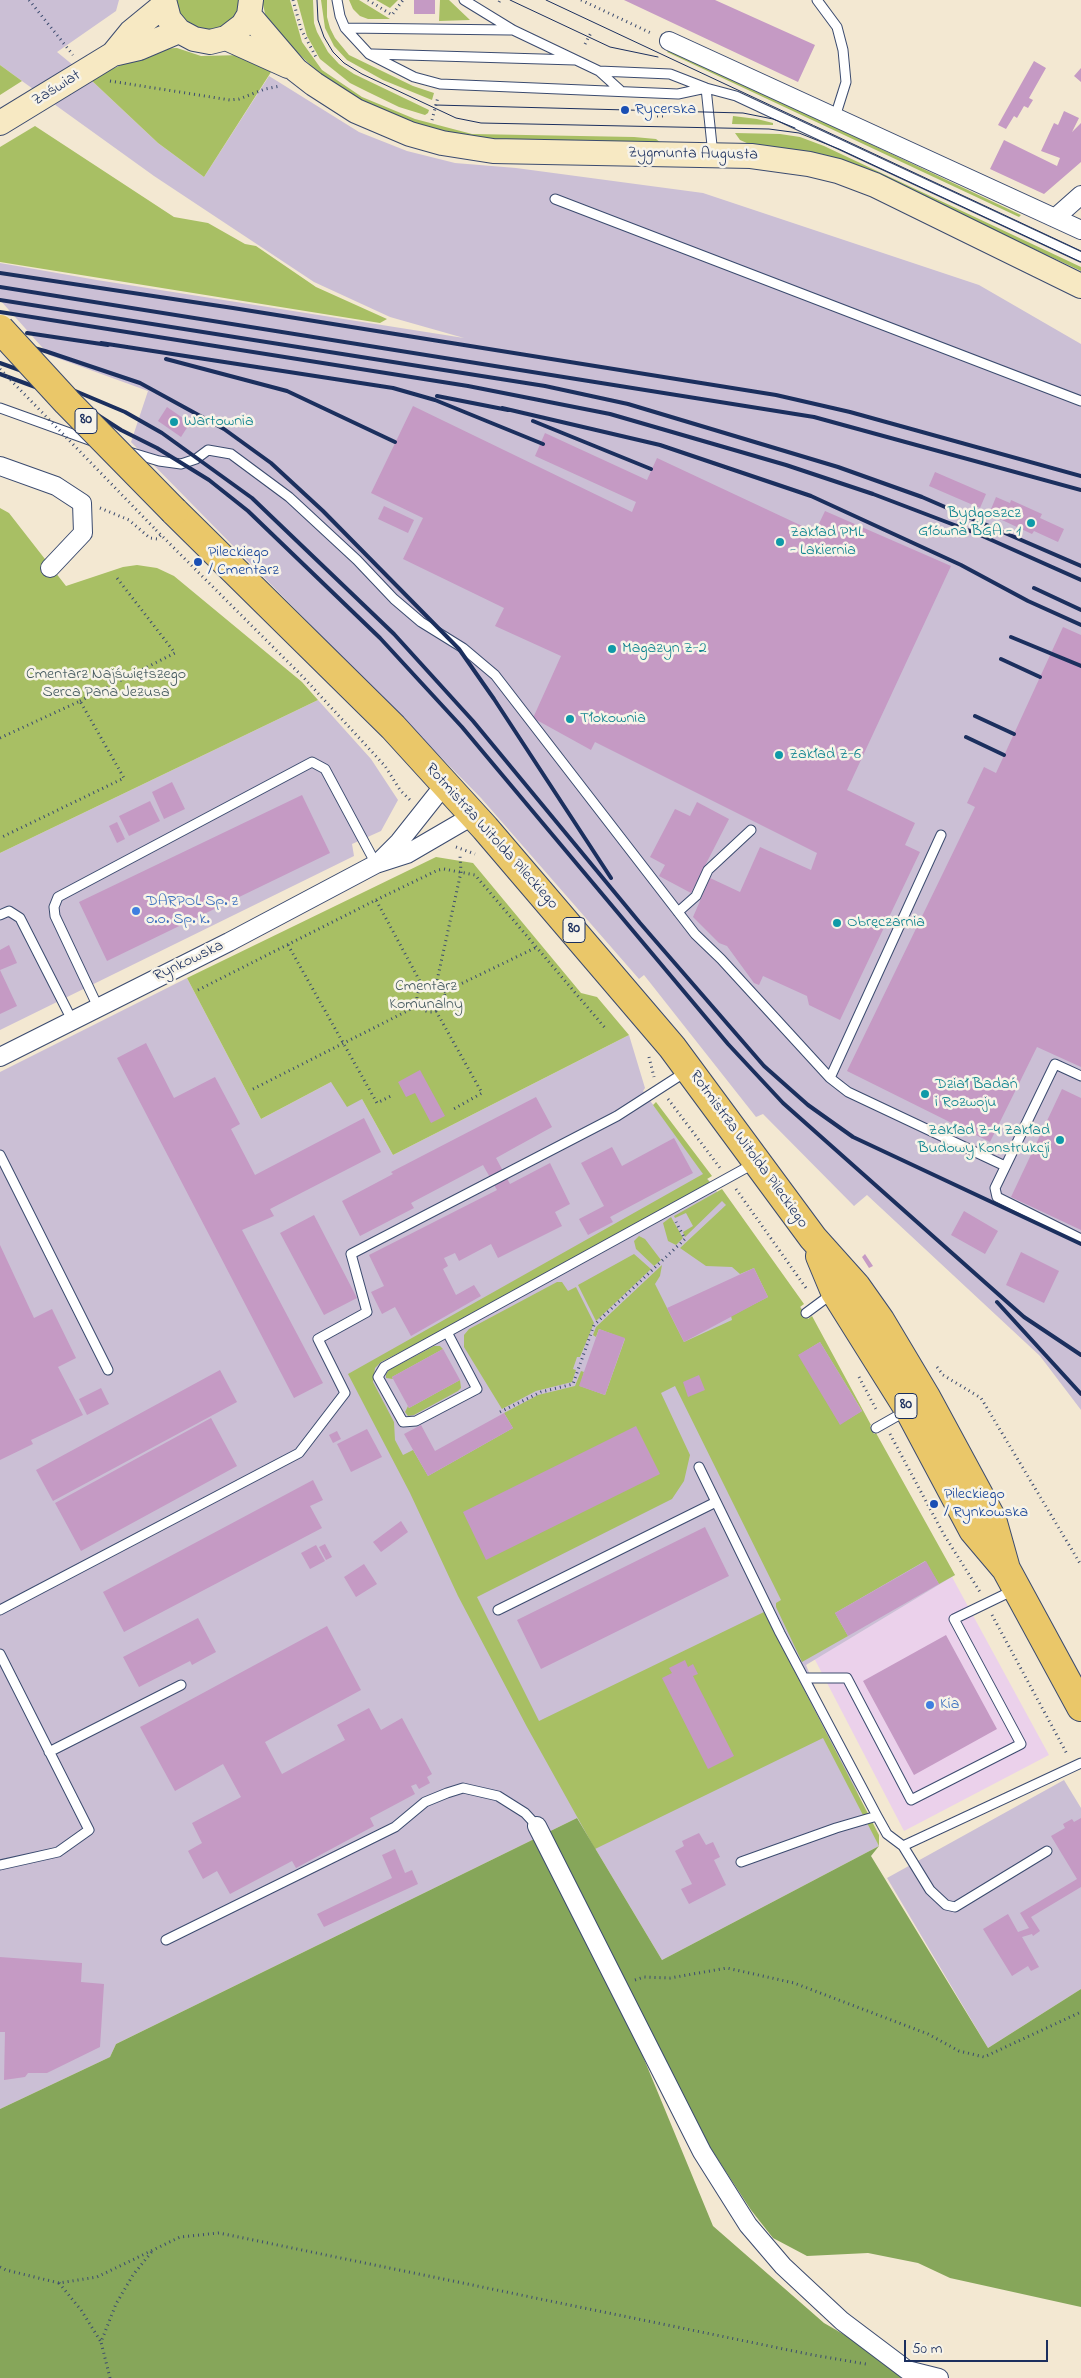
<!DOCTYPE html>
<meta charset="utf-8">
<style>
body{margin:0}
#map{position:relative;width:1081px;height:2378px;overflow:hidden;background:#f3e8d2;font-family:"Indie Flower",sans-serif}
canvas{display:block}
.scale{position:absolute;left:904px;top:2340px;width:144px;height:22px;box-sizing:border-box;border:2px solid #1b2f5e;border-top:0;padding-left:6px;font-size:15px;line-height:18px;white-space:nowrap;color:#1b2f5e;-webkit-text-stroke:4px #f7f3e8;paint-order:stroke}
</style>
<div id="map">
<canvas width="1081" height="2378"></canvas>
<div class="scale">50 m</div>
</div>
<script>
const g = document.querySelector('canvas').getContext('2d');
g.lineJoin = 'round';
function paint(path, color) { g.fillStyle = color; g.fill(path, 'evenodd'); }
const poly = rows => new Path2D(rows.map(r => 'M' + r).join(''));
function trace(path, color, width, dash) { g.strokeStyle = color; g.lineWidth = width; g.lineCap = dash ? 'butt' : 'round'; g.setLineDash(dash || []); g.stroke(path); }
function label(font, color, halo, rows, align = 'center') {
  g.font = font + ' "Indie Flower",sans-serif'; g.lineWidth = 5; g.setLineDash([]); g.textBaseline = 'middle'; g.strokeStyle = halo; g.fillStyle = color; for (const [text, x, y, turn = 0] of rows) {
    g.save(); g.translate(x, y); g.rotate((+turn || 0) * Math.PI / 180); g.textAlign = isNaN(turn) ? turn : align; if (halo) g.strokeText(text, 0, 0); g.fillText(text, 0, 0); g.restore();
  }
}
paint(poly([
 [952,1577,1049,1755,904,1831,813,1656]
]), '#ebd1eb');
paint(poly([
 [0,0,119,0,116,11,57,52,90,79,158,143,204,177,269,76,359,132,407,151,455,163,516,168,703,193,979,285,1081,344,1081,1410,1040,1356,867,1195,854,1206,763,1114,756,1117,644,975,639,979,481,798,131,442,148,391,49,355,0,300,0,263,97,280,464,338,390,317,314,282,154,176,22,81,0,65],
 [318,700,371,759,398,800,381,831,352,844,354,856,0,1030,0,853],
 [187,978,261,1119,331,1082,362,1099,393,1155,629,1035,645,1088,643,1091,796,1299,862,1411,945,1562,955,1575,806,1665,879,1846,662,1960,577,1818,116,2044,110,2057,0,2109,0,1072],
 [1064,1780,1081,1808,1081,1989,988,2048,887,1878]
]), '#cbbfd5');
paint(poly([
 [172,0,240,0,235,17,227,25,217,30,206,32,185,24],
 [262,0,290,0,302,42,322,70,362,97,415,119,472,134,634,137,656,139,661,143,498,140,451,133,409,122,364,102,325,79,274,30,266,18],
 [297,0,313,0,314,23,317,32,328,52,339,64,354,74,429,110,428,113,425,115,399,107,368,92,350,83,320,59,307,36],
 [321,0,327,0,327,17,330,28,335,38,349,55,413,86,434,93,432,100,383,80,347,60,334,46,325,28],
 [349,0,359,0,390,19,368,19,360,16,353,9],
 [376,0,398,0,390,8],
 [440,0,449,0,470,20,439,21],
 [177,48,201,56,242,55,271,72,204,177,158,143,90,79,157,49],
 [669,49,1021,215,1019,217,667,52],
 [0,65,22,81,0,95],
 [733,116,757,119,773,123,773,125,732,124],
 [35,126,174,217,208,223,245,244,256,246,316,287,387,319,380,323,0,262,0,147],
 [735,133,780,134,800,137,824,146,1081,267,1081,271,970,219,749,144,740,140],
 [0,508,9,513,66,586,123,567,137,565,157,568,174,576,232,624,302,682,318,700,0,853],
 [436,857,473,863,581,993,597,997,629,1035,393,1155,362,1099,347,1107,331,1082,261,1119,187,978],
 [656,1102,712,1176,707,1179,710,1182,500,1301,381,1362,375,1368,373,1382,394,1422,395,1440,403,1455,413,1450,428,1476,513,1428,504,1413,538,1395,575,1386,581,1371,584,1372,580,1386,605,1395,625,1339,599,1329,596,1337,593,1335,596,1327,662,1265,660,1276,655,1284,684,1342,732,1320,731,1316,768,1297,754,1268,740,1274,732,1267,706,1266,680,1248,726,1205,722,1201,685,1237,683,1232,693,1226,686,1213,675,1218,674,1216,722,1189,804,1304,800,1307,808,1319,812,1316,871,1425,870,1426,874,1434,876,1433,955,1575,939,1584,925,1561,835,1613,848,1636,802,1662,776,1607,776,1603,781,1600,675,1386,661,1393,690,1455,684,1481,672,1499,477,1597,539,1721,764,1612,879,1835,879,1846,823,1738,595,1849,527,1727,458,1596,410,1493,348,1374,703,1174,653,1105],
 [820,1342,862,1411,840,1424,799,1355],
 [671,1217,683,1238,676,1245,668,1241,663,1223],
 [639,1236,645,1239,661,1260,654,1266,636,1249,634,1241],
 [634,1254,651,1269,596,1321,578,1285],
 [557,1282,562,1282,568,1291,576,1287,594,1323,580,1357,577,1357,573,1369,576,1370,572,1382,536,1391,502,1409,464,1347,464,1335,469,1329],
 [434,1346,440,1346,443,1349,392,1377,393,1379,386,1378,386,1374,389,1370],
 [460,1380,461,1388,458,1391,414,1415,408,1416,405,1412,408,1406,409,1408]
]), '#a8bf64');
paint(poly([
 [577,1818,662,1960,879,1846,871,1856,988,2048,1081,1989,1081,2307,950,2278,918,2263,868,2253,807,2256,773,2238,751,2210,698,2129,554,1841,713,2226,824,2323,919,2378,0,2378,0,2109,110,2057,116,2044]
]), '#86a65a');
paint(poly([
 [414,0,435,0,435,14,414,14],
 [624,0,715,0,815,45,798,82],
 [1034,61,1046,68,1029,98,1033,100,1028,108,1024,106,1017,118,1014,116,1006,129,998,125],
 [1081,68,1081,82,1074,76],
 [1064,111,1079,118,1072,132,1081,123,1081,162,1044,194,990,169,1004,140,1057,166,1060,158,1041,151,1054,123,1058,125],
 [413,406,632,512,636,502,535,456,545,433,647,480,657,458,815,532,825,511,951,566,847,790,915,823,905,845,920,852,840,1020,809,1005,807,996,763,976,759,985,754,983,727,946,719,943,693,917,710,878,740,892,760,847,811,870,817,853,595,742,591,750,533,718,561,656,495,626,504,608,403,559,423,518,371,493],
 [167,407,190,423,181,437,158,421],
 [935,472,986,494,980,508,929,486],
 [996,497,1010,503,1011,500,1042,514,1040,518,1064,529,1058,542,1034,531,1032,534,989,514],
 [384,506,414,520,408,533,378,519],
 [1063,627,1081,635,1081,1067,1037,1047,990,1142,847,1071,975,807,967,803,984,767,996,773],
 [172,782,185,809,164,819,152,792],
 [302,795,330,853,107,961,79,902],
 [150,801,160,821,129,836,119,816],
 [697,802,729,819,691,893,659,876,665,865,650,857,675,809,690,816],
 [117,822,125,839,117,843,109,826],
 [9,945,17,963,0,970,17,1006,0,1014,0,950],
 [146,1043,174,1098,215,1077,240,1124,231,1129,255,1175,364,1118,381,1152,270,1209,274,1216,242,1230,323,1383,294,1398,117,1058],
 [420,1070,445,1116,431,1123,415,1093,406,1097,398,1082],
 [1062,1089,1081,1098,1081,1230,1011,1197],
 [536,1097,552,1127,496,1158,510,1184,550,1163,570,1204,555,1212,562,1226,498,1258,491,1244,459,1261,455,1253,444,1258,448,1266,443,1269,456,1295,474,1285,481,1296,411,1336,395,1307,382,1314,371,1292,384,1286,369,1255,497,1190,483,1165,411,1203,414,1208,360,1236,342,1201,393,1174,391,1172],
 [674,1138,693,1173,610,1217,613,1222,588,1235,579,1219,604,1206,581,1163,612,1147,622,1166],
 [964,1211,998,1231,985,1254,951,1235],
 [314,1215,357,1298,324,1315,280,1233],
 [0,1245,34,1318,52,1309,76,1358,58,1367,83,1415,31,1440,33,1444,0,1460],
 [1021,1252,1059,1271,1044,1303,1006,1285],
 [865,1254,873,1266,869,1268,862,1257],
 [754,1268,768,1297,684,1342,667,1308],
 [599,1329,625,1338,605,1395,579,1386],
 [820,1342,862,1411,840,1425,798,1355],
 [443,1349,460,1380,409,1408,392,1377],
 [220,1370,237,1402,53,1501,36,1470],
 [699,1375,705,1390,688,1397,683,1382],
 [101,1388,109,1404,87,1415,79,1399],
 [504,1413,513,1428,428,1476,404,1434,421,1425,435,1451],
 [211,1418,237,1466,81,1551,55,1503],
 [636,1426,660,1474,486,1560,463,1512],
 [367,1429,382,1457,351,1472,337,1444],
 [337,1431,341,1439,333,1443,329,1435],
 [313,1480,323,1500,310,1506,322,1528,124,1632,103,1592],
 [401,1521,408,1532,381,1552,373,1542],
 [705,1527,729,1576,541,1669,517,1620],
 [325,1544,332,1557,326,1560,319,1547],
 [316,1545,325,1561,310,1569,301,1553],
 [926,1561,939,1584,848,1636,835,1613],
 [364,1564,377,1584,356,1597,344,1577],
 [198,1618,216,1652,192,1665,190,1661,139,1687,123,1657],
 [327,1626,361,1690,265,1742,282,1774,345,1740,337,1725,369,1708,381,1730,402,1718,432,1774,427,1777,430,1783,419,1789,416,1784,411,1786,415,1794,370,1818,374,1826,296,1868,292,1861,230,1894,217,1871,203,1879,188,1851,202,1843,192,1823,241,1797,223,1764,175,1791,140,1727],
 [946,1635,997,1729,914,1775,863,1681],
 [685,1660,688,1667,693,1664,698,1674,693,1676,734,1756,708,1769,662,1678,672,1673,669,1668],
 [1081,1818,1081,1887,1031,1917,1040,1931,1033,1936,1032,1934,1022,1937,1039,1967,1031,1971,1028,1966,1012,1976,983,1929,1008,1914,1018,1932,1029,1928,1020,1913,1077,1879,1051,1836,1065,1828,1063,1824,1072,1819,1074,1822],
 [699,1833,706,1845,713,1842,720,1857,714,1860,726,1885,689,1904,681,1889,692,1884,675,1851,684,1846,682,1841],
 [395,1849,405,1873,412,1870,418,1884,324,1927,317,1914,392,1878,382,1855],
 [0,1957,82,1963,81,1982,104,1984,100,2047,47,2073,28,2073,25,2077,4,2080,5,2032,0,2032]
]), '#c59ac4');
const lane = poly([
 [337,0,340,16,345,28,369,54,414,77,440,84,678,94,706,88],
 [464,0,513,30,599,71,620,90],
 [817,0,837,27,843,50,846,82,835,117],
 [345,28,510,30],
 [372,54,575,60],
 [599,71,670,74,706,88,736,96,1081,257],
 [706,88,713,155],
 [555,199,1081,401],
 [0,408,92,441],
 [129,452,159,461,181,464,196,459,208,450,231,454,289,497,357,560,394,599,421,622,463,648,495,675,695,934,721,959,830,1078,848,1092,1005,1166],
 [678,912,696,896,708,870,751,830],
 [0,915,9,911,20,918,72,1020],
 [98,1007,55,916,54,907,58,897,312,762,325,769,376,864],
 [1081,1076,1055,1064,995,1188,997,1197,1081,1239],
 [830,1078,941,835],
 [0,1155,108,1370],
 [806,1313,833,1293],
 [448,1334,477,1389,416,1421,403,1422,378,1377,384,1367,755,1163],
 [876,1428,906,1411],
 [699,1467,780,1633,877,1816,887,1834,903,1846,1081,1763],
 [0,1610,299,1453,345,1393,318,1339,367,1312,351,1254,617,1116,687,1071],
 [498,1610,716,1502],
 [0,1654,89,1830,58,1852,0,1865],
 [804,1678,847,1678,911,1800,1021,1744,954,1619,1014,1590],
 [49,1752,181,1685],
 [903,1846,930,1890,946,1905,955,1907,1047,1851],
 [741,1862,836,1828,877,1816],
 [166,1940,395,1827,425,1802,447,1793,463,1788,498,1796,525,1813,537,1826]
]);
const street = poly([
 [669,41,1081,230],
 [1055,218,1081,195],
 [0,466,56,486,82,503,83,533,50,568],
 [381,860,399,842,445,784],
 [0,1057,229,942,376,864,407,854,474,815],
 [537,1826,702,2152,748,2225,783,2266,842,2321,907,2370,939,2378]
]);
const secondary = poly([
 [164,0,169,19,179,31,194,39,210,42,226,38,243,25,249,15,251,0],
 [249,15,296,70,314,84,356,111,410,134,442,143,493,151,751,156,809,164,838,171,875,185,1081,286],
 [226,38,288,66],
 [113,54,131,32,164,5],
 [0,123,113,54,139,48,179,31]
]);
const primary = poly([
 [174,511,393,727,485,828,672,1047,813,1238,856,1286,880,1320,926,1397,992,1519,1006,1569],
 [820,1256,835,1292,909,1410,973,1530,1006,1569,1081,1707]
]);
trace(lane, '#3b4b6f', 11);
trace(street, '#3b4b6f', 20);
trace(secondary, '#3b4b6f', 26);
trace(primary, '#3b4b6f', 30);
trace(poly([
 [29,0,73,55],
 [293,0,301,29,316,57],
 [368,0,392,15,403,0],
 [581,0,653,34],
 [499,2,500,0],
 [585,44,592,31],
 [110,81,230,100,239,99,265,89,280,86],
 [657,116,666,116],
 [432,120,438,97],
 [100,508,129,520,150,538,157,539,161,535],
 [156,530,304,678,385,766,400,790,411,801],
 [80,701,175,653,117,578],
 [0,738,80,701,124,778,0,838],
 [456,847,475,854],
 [376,900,438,870,444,869,475,875,606,1029],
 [288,945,377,1103,393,1095],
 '417 998a14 14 0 1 1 28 0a14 14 0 1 1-28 0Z',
 [436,985,461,872,460,856],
 [198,990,376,900,423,987],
 [444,992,537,947],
 [436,1011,482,1093,452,1110],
 [649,1057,654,1077],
 [253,1089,419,1005],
 [668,1099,720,1168],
 [736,1189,806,1288],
 [937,1367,943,1375,981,1398,1081,1565],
 [859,1377,877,1411],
 [500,1412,541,1392,573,1384,594,1325,685,1239,676,1222],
 [890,1434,943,1533,980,1592],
 [992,1615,1067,1754],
 [635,1980,644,1977,670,1978,727,1968,794,1983,928,2034,959,2051,984,2057,1081,2012],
 [0,2267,6,2270,59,2283,97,2277,180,2237,219,2233,813,2355,866,2364],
 [59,2283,81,2310,101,2342],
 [110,2378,101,2342,116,2304,133,2275,154,2249]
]), '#3b4b6f', 3, [1, 4]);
trace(lane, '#fff', 9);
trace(street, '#fff', 18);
trace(secondary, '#f7e9c3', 24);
trace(primary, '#eac769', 28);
trace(poly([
 [317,0,318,20,324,37,333,52,344,63,362,74,456,118,481,123,769,129,799,133,839,149,1081,262],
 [510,0,610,47,658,57],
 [546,0,1081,251],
 [435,105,743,113,773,119,795,128]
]), '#1b2f5e', 1);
trace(poly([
 [0,273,233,308,776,395,850,412,1081,476],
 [0,287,814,417,1081,490],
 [0,300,545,386,628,404,838,467,922,497,1081,566],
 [0,312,468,386,610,414,786,465,873,494,978,534,1081,580],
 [27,333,108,345],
 [0,339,45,351,140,383,224,429,271,463,323,511,459,649,494,699,611,878],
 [101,343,393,388,435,400,543,444],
 [166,359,287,391,395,442],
 [0,363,61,385,125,412,162,433,252,498,394,634,473,721,640,923,764,1066,808,1105,853,1137,1081,1244],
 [0,374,79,403,121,430,157,448,209,480,248,511,380,638,462,727,728,1044,783,1103,1024,1317,1081,1355],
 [437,396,508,410],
 [502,408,660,445,811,496,961,565,1028,601,1081,625],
 [533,421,651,469],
 [1034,588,1081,610],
 [1011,637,1081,666],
 [1001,659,1040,677],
 [975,716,1014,734],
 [966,737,1004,755],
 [997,1302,1081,1394]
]), '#1b2f5e', 4);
const primaryBridge = poly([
 [0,329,67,402,174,511]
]);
trace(primaryBridge, '#3b4b6f', 30, []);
trace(poly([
 [0,369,156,530]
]), '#3b4b6f', 3, [1, 4]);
trace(primaryBridge, '#eac769', 28);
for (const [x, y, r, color] of [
 [625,110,5,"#1a4fb4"],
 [174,422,5,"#0f9aa8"],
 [1031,523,5,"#0f9aa8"],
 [780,542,5,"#0f9aa8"],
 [198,562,5,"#1a4fb4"],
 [612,649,5,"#0f9aa8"],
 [570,719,5,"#0f9aa8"],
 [779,755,5,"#0f9aa8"],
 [136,911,5,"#3f7fe0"],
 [837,923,5,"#0f9aa8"],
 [925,1094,5,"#0f9aa8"],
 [1060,1140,5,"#0f9aa8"],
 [934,1504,5,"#1a4fb4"],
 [930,1705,5,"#3f7fe0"]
]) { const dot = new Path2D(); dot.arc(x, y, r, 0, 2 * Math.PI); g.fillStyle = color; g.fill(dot); trace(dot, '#f7f3e8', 2); }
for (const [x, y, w] of [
 [86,421,22],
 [574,930,22],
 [906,1406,22]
]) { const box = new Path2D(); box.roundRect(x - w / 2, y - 12.5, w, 25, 4); g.fillStyle = '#f7f3e8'; g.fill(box); trace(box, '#1b2f5e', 1); }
label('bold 15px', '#1b2f5e', null, [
 ["80",86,421],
 ["80",574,930],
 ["80",906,1406]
]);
label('16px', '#1b2f5e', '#f7f3e8', [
 ["Zaświat",57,89,-32],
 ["Zygmunta Augusta",693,155,1],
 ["Rotmistrza Witolda Pileckiego",491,837,48],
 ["Rynkowska",189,962,-26],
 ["Rotmistrza Witolda Pileckiego",748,1150,54]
]);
label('16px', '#164399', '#f7f3e8', [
 ["Rycerska",635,110],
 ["Pileckiego",208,553],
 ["/ Cmentarz",208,571],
 ["Pileckiego",944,1495],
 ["/ Rynkowska",944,1513]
], 'left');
label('16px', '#0d838f', '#f7f3e8', [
 ["Wartownia",184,422],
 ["Bydgoszcz",1021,514,"right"],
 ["Główna BGA - 1",1021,532,"right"],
 ["Zakład PML",790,533],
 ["- Lakiernia",790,551],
 ["Magazyn Z-2",622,649],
 ["Tłokownia",580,719],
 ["Zakład Z-6",789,755],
 ["Obręczarnia",847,923],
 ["Dział Badań",935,1085],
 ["i Rozwoju",935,1103],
 ["Zakład Z-4 Zakład",1050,1131,"right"],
 ["Budowy Konstrukcji",1050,1149,"right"]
], 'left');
label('16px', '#455a60', '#f7f3e8', [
 ["Cmentarz Najświętszego",106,675],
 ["Serca Pana Jezusa",106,693],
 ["Cmentarz",426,987],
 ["Komunalny",426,1005]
]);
label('16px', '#366cbe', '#f7f3e8', [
 ["DARPOL Sp. z",146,902],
 ["o.o. Sp. k.",146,920],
 ["Kia",940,1705]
], 'left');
</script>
